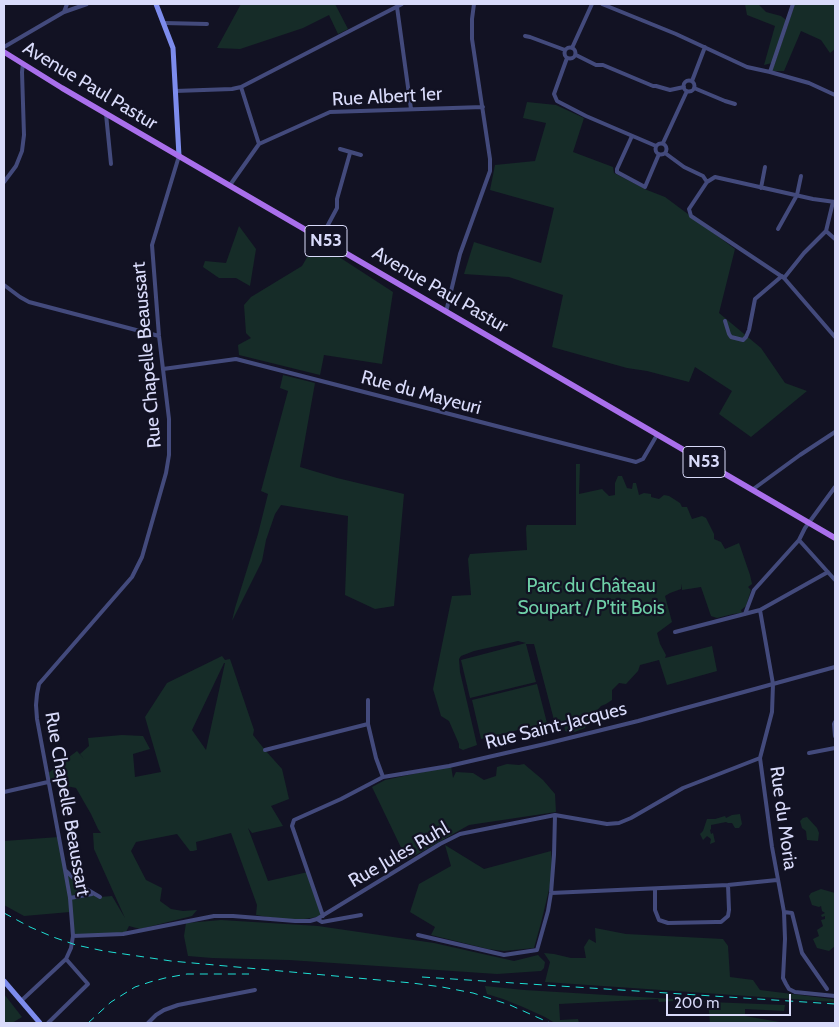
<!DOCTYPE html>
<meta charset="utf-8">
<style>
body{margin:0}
#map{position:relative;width:839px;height:1027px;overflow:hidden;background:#121223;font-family:Cabin,sans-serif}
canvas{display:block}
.frame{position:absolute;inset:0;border:5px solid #d9dbfa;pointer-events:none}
.scale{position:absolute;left:666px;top:994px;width:125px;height:22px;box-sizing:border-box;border:2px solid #d9dbfa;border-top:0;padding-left:6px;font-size:15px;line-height:18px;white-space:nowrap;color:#d9dbfa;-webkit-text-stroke:4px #121223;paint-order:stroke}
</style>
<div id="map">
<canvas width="839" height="1027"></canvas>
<div class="frame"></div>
<div class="scale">200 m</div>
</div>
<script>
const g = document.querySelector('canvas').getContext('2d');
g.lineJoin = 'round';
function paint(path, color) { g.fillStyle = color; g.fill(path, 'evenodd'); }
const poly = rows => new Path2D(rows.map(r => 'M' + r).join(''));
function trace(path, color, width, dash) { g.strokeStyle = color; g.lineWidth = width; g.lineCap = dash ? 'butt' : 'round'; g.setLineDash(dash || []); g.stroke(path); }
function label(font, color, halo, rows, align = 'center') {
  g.font = font + ' Cabin,sans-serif'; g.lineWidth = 4.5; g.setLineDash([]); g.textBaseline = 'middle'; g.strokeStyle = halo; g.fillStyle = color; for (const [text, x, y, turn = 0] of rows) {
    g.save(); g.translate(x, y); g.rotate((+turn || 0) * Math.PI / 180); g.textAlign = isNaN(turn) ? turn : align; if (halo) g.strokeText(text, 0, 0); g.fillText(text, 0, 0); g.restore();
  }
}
paint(poly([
 [241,4,335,4,348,29,338,34,329,15,303,28,240,49,217,48],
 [745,4,758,4,766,12,781,16,785,19,786,23,772,63,764,65,775,26,747,15],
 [795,4,833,4,835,5,835,49,830,53,821,40,801,31,784,71,772,71],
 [527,102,556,105,584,118,573,152,613,167,614,173,647,190,665,197,735,249,719,313,761,348,785,383,807,391,751,437,719,414,732,391,695,367,689,382,647,371,627,368,552,347,563,295,509,277,464,274,474,242,541,263,554,208,490,190,495,165,535,161,546,123,523,118],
 [239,226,256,249,250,286,236,278,219,278,203,267,205,261,226,263],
 [316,242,393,292,382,364,324,355,320,375,239,355,238,345,251,338,246,333,244,305,251,297,302,266],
 [283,375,315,383,300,467,337,478,404,494,394,606,375,609,345,595,348,516,281,505,275,514,266,540,262,561,232,621,235,608,258,534,268,494,261,491,288,391,280,388],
 [576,464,580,464,579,494,602,489,609,496,615,495,615,483,618,476,622,476,627,488,632,489,633,483,636,483,639,495,644,493,651,494,651,497,659,499,664,495,669,496,680,503,682,507,687,507,692,519,702,516,706,518,714,534,714,539,721,542,725,549,739,543,750,575,752,584,748,587,751,590,746,606,741,610,742,613,733,614,717,618,711,616,701,587,682,590,682,584,681,589,670,593,665,596,672,622,657,633,660,644,666,655,665,658,712,646,717,671,667,685,659,660,640,665,638,671,626,684,619,683,612,690,612,700,606,704,601,706,592,716,585,728,572,733,565,731,564,723,554,720,534,644,526,644,536,682,470,698,461,660,526,643,518,641,474,651,461,656,459,659,460,672,477,745,463,750,459,748,459,744,449,721,441,716,433,689,452,596,471,595,468,559,470,554,527,550,526,528,527,525,576,525],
 [222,656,225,660,230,659,254,730,253,735,265,750,282,769,289,799,271,806,283,826,252,833,248,828,268,881,308,872,323,916,292,921,256,915,257,905,231,833,196,842,197,850,193,851,190,851,177,834,136,842,131,851,146,880,162,888,160,901,171,909,183,911,197,910,192,916,140,929,129,926,125,934,73,936,70,912,24,916,4,905,4,841,59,837,65,872,100,897,112,896,125,918,94,849,93,833,101,833,98,829,91,814,76,788,48,782,47,774,77,751,84,759,80,754,89,746,88,738,122,735,143,736,150,749,133,754,135,777,161,772,145,717,167,683],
 [224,663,225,663,206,750,192,730],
 [537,684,547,723,481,739,472,700],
 [507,764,519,765,524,764,543,780,555,794,556,812,469,825,407,860,372,787,385,780,451,766,453,778,456,772,473,773,484,780,496,776,497,767],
 [740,814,742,824,739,828,735,828,732,823,728,823,726,822,711,825,711,829,710,830,711,834,713,833,715,842,710,844,711,839,707,836,703,840,700,834,703,831,707,819,715,819,725,816,726,818,732,815],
 [807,817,817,828,819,833,818,841,807,840,806,831,802,828,800,821,803,818],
 [445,845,484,869,551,851,553,873,541,923,534,948,504,951,488,949,431,935,435,927,410,912,419,884,451,866],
 [821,889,835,893,835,913,834,914,835,915,835,946,829,951,817,948,813,939,819,936,817,930,823,926,821,920,825,919,825,916,822,917,821,915,825,913,822,911,821,906,819,907,812,905,809,896,811,893],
 [221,920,318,926,434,943,514,961,538,955,545,962,544,968,541,971,497,974,289,960,212,958,188,956,184,936,186,923],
 [595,928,626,934,723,939,728,946,730,977,753,980,760,990,832,999,835,1000,835,1002,545,982,550,962,544,953,554,954,571,958,586,958,584,947,589,939,596,943],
 [485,986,524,990,690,1000,709,1002,785,1005,784,1011,745,1009,745,1016,785,1023,710,1023,708,1002,690,1003,689,1000,659,1002,658,999,559,1004,560,1020,578,1019,579,1023,555,1023,545,1017,523,1007,503,999,487,994],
 [4,994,22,1017,12,1023,4,1023]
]), '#162c28');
trace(poly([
 [602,4,676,34,747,67,770,72,809,83,835,95],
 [397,7,411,109],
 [64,12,67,4],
 [164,23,207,24],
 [525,36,530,37,565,50],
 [4,47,64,12,87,4],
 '564.5 53a5.5 5.5 0 1 1 11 0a5.5 5.5 0 1 1-11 0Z',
 [572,48,592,4],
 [576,55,596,65,603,65,653,86,656,86,670,90,684,87],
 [567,58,554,94,557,101,586,116,656,146],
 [770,72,793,4],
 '683.5 86a5.5 5.5 0 1 1 11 0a5.5 5.5 0 1 1-11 0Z',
 [692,81,705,47],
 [241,87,259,144],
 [694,88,725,101,735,104],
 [175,91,232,89,241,87,402,4],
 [106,114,111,164],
 [632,136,617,169,617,172,645,187,659,154],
 [663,143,687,91],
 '655.5 149a5.5 5.5 0 1 1 11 0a5.5 5.5 0 1 1-11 0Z',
 [340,149,361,155],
 [665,153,684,167,703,176,707,182,715,177,813,199,835,202],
 [4,182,16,166,22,151,24,135,22,72,23,64],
 [707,182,689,209,691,216,784,278,835,337],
 [230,185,259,144,330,112,483,107],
 [761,188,765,167],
 [778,229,797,195,801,176],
 [826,231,835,239],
 [321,238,337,208,337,199,350,153],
 [784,278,804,253,826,231,833,202],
 [4,285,20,297,29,302,159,336],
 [446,312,460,254,490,171,490,159,472,39,472,19,474,4],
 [725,321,729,334,731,337,743,340,746,337,749,330,755,299,782,276],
 [163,369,236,359,636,462,643,459,657,435],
 [835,487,805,528,799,540,835,580],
 [752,490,800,455,835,432],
 [760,610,773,684,772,712,760,758,772,847,784,912,785,939,783,978,786,984,789,989,795,992,835,996],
 [745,614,754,590,799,540],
 [675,632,760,610,828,572],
 [368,700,368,724,376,758,383,777],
 [835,722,834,724,835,736],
 [265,750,368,724],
 [809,753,835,748],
 [4,792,48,782],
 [66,871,83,887,100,897],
 [655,889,655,910,659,920,668,923,716,922,721,922,728,916,729,910,728,885],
 [551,893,728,885,777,880],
 [70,898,92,894],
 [784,912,792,913,802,953,827,989],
 [323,916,292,826,294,820,341,799,383,777,449,766,545,744,638,721,835,667],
 [317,919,322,922,361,915],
 [418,935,504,955,537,950,548,911,551,893,554,855,555,815],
 [73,936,123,934,214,916,233,916,295,921,310,921,317,919,440,844,460,834,555,815,607,824,619,823,631,818,683,788,760,758],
 [21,1001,66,959,71,948,73,936,70,898,65,870,37,719,36,705,37,694,39,684,132,577,142,557,166,473,169,455,169,419,159,336,152,245,179,156],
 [48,1023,88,984,66,959],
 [148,1023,156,1015,164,1010,178,1005,255,990]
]), '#434a7c', 4);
trace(poly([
 [156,4,173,48,179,156],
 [4,981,40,1023]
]), '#7d8ced', 5);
trace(poly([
 [4,52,62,88,835,538]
]), '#a96feb', 5.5);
trace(poly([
 [4,913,30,927,53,937,76,945,104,951,171,961,412,983,442,987,473,993,510,1005,550,1023],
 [422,977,835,1004],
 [88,1023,111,1002,135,987,150,982,165,978,187,974,249,974]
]), '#1fe0d5', 1, [8, 6]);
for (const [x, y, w] of [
 [326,241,42],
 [704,462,42]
]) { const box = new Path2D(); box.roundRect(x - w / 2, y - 15.5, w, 31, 4); g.fillStyle = '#121223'; g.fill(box); trace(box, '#d9dbfa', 1); }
label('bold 18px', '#d9dbfa', null, [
 ["N53",326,241],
 ["N53",704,462]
]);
label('19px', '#d9dbfa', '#121223', [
 ["Avenue Paul Pastur",90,86,31],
 ["Rue Albert 1er",387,97,-3],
 ["Avenue Paul Pastur",440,290,30],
 ["Rue Chapelle Beaussart",147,355,-95],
 ["Rue du Mayeuri",421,393,15],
 ["Rue Saint-Jacques",556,726,-14],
 ["Rue Chapelle Beaussart",67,804,80],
 ["Rue du Moria",783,818,82],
 ["Rue Jules Ruhl",399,855,-30]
]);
label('19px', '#6fd0a8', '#121223', [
 ["Parc du Château",591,586],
 ["Soupart / P'tit Bois",591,608]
]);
</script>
